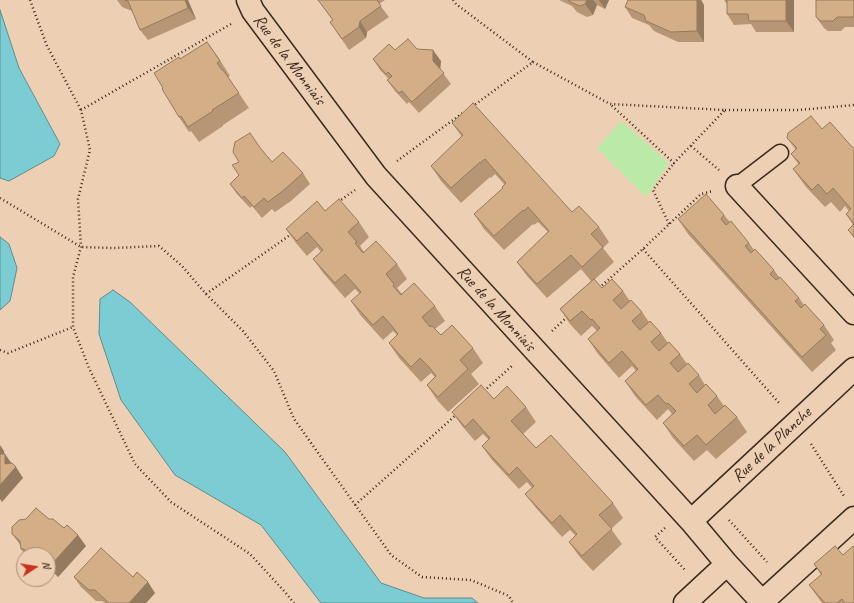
<!DOCTYPE html>
<style>
body{margin:0}
#map{position:relative;width:854px;height:603px;overflow:hidden;background:#edd0b4;font-family:Caveat,sans-serif}
canvas{display:block}
.north{position:absolute;left:16px;top:547px;width:40px;height:40px;box-sizing:border-box;background:#edd0b4;border:1px solid #a68e78;border-radius:50%;rotate:78deg;font-size:11px;font-weight:700;line-height:16px;text-align:center;color:#3b2a1e}
.north::after{content:'';display:block;margin:auto;width:14px;height:18px;background:#c8321e;clip-path:polygon(50% 0,100% 100%,50% 72%,0 100%)}
</style>
<div id="map">
<canvas width="854" height="603"></canvas>
<div class="north">N</div>
</div>
<script>
const g = document.querySelector('canvas').getContext('2d');
g.lineJoin = 'round';
function paint(path, color) { g.fillStyle = color; g.fill(path, 'evenodd'); }
const poly = rows => new Path2D(rows.map(r => 'M' + r).join(''));
function trace(path, color, width, dash) { g.strokeStyle = color; g.lineWidth = width; g.lineCap = dash ? 'butt' : 'round'; g.setLineDash(dash || []); g.stroke(path); }
function label(font, color, halo, rows, align = 'center') {
  g.font = font + ' Caveat,sans-serif'; g.lineWidth = 3.5; g.setLineDash([]); g.textBaseline = 'middle'; g.strokeStyle = halo; g.fillStyle = color; for (const [text, x, y, turn = 0] of rows) {
    g.save(); g.translate(x, y); g.rotate((+turn || 0) * Math.PI / 180); g.textAlign = isNaN(turn) ? turn : align; if (halo) g.strokeText(text, 0, 0); g.fillText(text, 0, 0); g.restore();
  }
}
paint(poly([
 [621,121,669,163,646,197,597,148]
]), '#bbeaa8');
const water = poly([
 [0,10,19,68,60,144,54,156,9,181,0,178,0,10],
 [0,237,9,244,17,268,10,301,0,310,0,237],
 [113,290,130,302,285,452,381,583,424,598,472,598,478,603,321,603,261,525,175,475,121,400,99,334,100,299,113,290]
]);
paint(water, '#7bccd3');
trace(water, '#618b8b', 1);
const service = poly([
 [737,186,780,153]
]);
const minor = poly([
 [248,0,253,11,376,176,691,521,727,564,763,603],
 [737,186,854,313],
 [691,521,854,369],
 [762,602,854,518],
 [685,603,727,564]
]);
trace(service, '#3b2a1e', 19);
trace(minor, '#3b2a1e', 25);
trace(poly([
 [30,0,47,46,81,110],
 [453,0,456,4,533,62,473,106],
 [231,24,81,110,90,150,78,199,81,247,73,277,73,327,89,368,135,464,171,502,250,554,285,592,294,603],
 [533,62,610,104,725,110,674,163,610,104],
 [725,110,799,110,854,105],
 [691,146,719,170],
 [397,161,464,112],
 [0,198,81,247,114,248,159,246,182,266,206,294,243,331,274,371,294,419,391,555,422,577,471,580,509,596,513,603],
 [338,202,355,190],
 [669,224,653,190,674,163],
 [643,249,780,404],
 [599,288,643,249,701,194,713,191],
 [206,294,293,233],
 [552,331,567,317],
 [0,350,8,353,73,327],
 [484,391,513,365],
 [811,444,844,496],
 [355,505,456,415],
 [729,520,767,562],
 [665,528,655,537,685,570]
]), '#3b2a1e', 2.5, [1, 3]);
trace(service, '#edd0b4', 16);
trace(minor, '#edd0b4', 22);
paint(poly([
 [117,0,188,0,196,19,148,40,140,30,132,11,122,7],
 [318,0,385,0,379,4,389,17,367,32,366,38,349,50,330,22,333,20],
 [559,0,609,0,605,9,597,5,593,15,587,17,577,12,572,6],
 [628,0,701,0,704,5,704,42,678,42,654,31,649,25,632,18,625,7],
 [724,0,794,0,794,32,756,32,751,24,734,25,727,14,727,4],
 [854,0,854,27,845,27,841,31,828,31,824,28,816,17],
 [207,42,230,76,228,77,249,108,223,125,223,126,199,142,191,131,189,132,179,117,179,57,180,59],
 [395,50,441,61,440,69,451,84,419,113,409,102,407,104,395,91,387,80,389,79,380,70,373,59],
 [452,123,572,212,599,227,609,242,603,248,614,262,594,280,602,288,623,291,630,301,642,312,649,322,661,333,668,343,680,354,687,364,699,375,705,385,717,396,724,406,737,417,747,432,716,459,707,450,694,461,673,438,663,423,672,414,668,409,657,420,635,396,625,381,636,371,632,366,619,378,598,354,588,339,597,331,592,326,581,336,570,324,560,309,591,281,581,269,547,298,527,276,517,262,548,232,538,222,534,225,533,224,504,250,484,229,474,214,503,188,502,187,505,185,495,174,491,178,490,177,461,203,441,181,431,166,462,137],
 [822,129,854,149,854,238,848,230,853,225,846,214,849,211,845,206,840,212,831,202,825,207,806,187,793,169,799,165,791,154,796,150,787,138],
 [263,151,272,162,303,173,310,184,291,201,275,212,272,209,262,218,252,206,250,208,237,194,230,184],
 [325,211,359,222,369,237,360,246,364,252,397,264,407,279,397,288,402,294,435,306,445,321,435,329,441,335,473,348,483,363,471,374,479,384,448,412,437,400,427,385,435,377,431,373,421,382,399,358,389,343,397,335,393,331,383,340,361,316,351,301,360,294,355,289,345,298,324,274,313,259,321,252,317,247,307,256,296,243,286,229],
 [724,215,730,222,749,243,754,250,774,270,779,277,799,298,804,305,824,325,834,340,831,343,836,350,812,372,688,234,678,219],
 [494,399,526,407,536,422,523,434,536,448,613,503,623,518,611,529,622,544,593,571,579,556,569,542,576,536,570,530,562,537,536,508,525,494,532,488,527,482,519,489,492,460,482,446,489,440,483,434,475,441,462,426,452,412],
 [49,519,64,528,86,546,58,577,48,568,48,555,25,555,21,549,21,546,12,534],
 [814,564,854,603,822,603,809,585,821,575],
 [74,577,133,577,155,593,146,603,105,603,102,601,96,601,81,587]
]), '#b69674');
paint(poly([
 [185,0,188,0,196,19,188,8],
 [587,0,593,0,597,5,593,15,585,4],
 [599,0,609,0,605,9],
 [697,0,701,0,704,5,704,42,697,31],
 [786,0,794,0,794,32,786,21],
 [360,21,367,32,366,38,359,27],
 [207,42,218,57,230,76,220,61],
 [433,50,441,61,440,71,433,61],
 [0,445,4,451,5,465,0,458],
 [5,454,12,464,16,467,23,478,2,502,0,499,0,485,5,464],
 [78,535,86,546,58,577,50,566],
 [148,582,155,593,146,603,129,603]
]), '#947a5e');
const building = poly([
 [125,0,185,0,188,8,140,30,128,1,125,0],
 [318,0,377,0,381,6,360,21,359,27,342,39,330,22,333,20,318,0],
 [569,0,587,0,585,4,580,6,570,2,569,0],
 [628,0,697,0,697,31,671,32,646,21,644,15,625,7,628,0],
 [727,0,786,0,786,21,749,21,748,14,727,14,727,0],
 [816,0,854,0,854,17,837,17,833,21,821,21,816,17,816,0],
 [408,39,417,49,433,50,433,61,444,73,412,102,402,91,399,93,387,80,392,76,388,72,386,74,373,59,389,44,395,50,408,39],
 [207,42,220,61,217,63,222,70,223,70,239,93,212,110,213,111,188,127,181,116,179,117,162,89,163,88,154,73,179,57,180,59,207,42],
 [473,103,572,212,579,206,599,227,591,234,603,247,582,267,571,255,537,284,517,262,549,231,528,207,524,211,523,210,494,236,474,214,503,188,502,187,506,183,485,159,480,163,480,162,451,188,431,166,463,135,452,123,473,103],
 [811,116,822,129,830,122,854,149,854,223,846,214,851,209,833,188,827,194,818,184,812,190,793,169,800,163,791,154,797,148,787,138,788,133,811,116],
 [250,133,261,149,272,162,283,152,303,173,284,190,268,202,264,198,254,207,244,196,242,198,230,184,239,175,232,165,239,162,233,152,235,142,250,133],
 [706,194,724,215,721,219,726,225,731,221,749,243,745,246,751,253,755,249,774,270,770,274,776,280,780,277,799,298,795,301,801,308,805,304,824,325,820,329,826,335,802,357,678,219,706,194],
 [339,199,359,222,348,232,357,242,355,243,363,253,376,241,397,264,386,274,394,284,393,286,401,295,414,283,435,306,422,317,430,327,432,326,441,335,452,325,473,348,460,360,468,369,438,397,427,385,436,376,429,367,420,358,411,367,389,343,398,334,391,325,383,316,373,325,351,301,361,292,345,274,335,283,313,259,323,250,307,232,297,241,286,229,317,201,325,211,339,199],
 [854,224,854,236,848,230,854,224],
 [594,279,602,288,612,279,623,291,613,300,621,309,631,300,642,312,632,321,640,330,650,321,661,333,651,342,659,351,669,342,680,354,670,363,678,372,688,363,699,375,689,384,697,393,706,384,717,396,708,405,715,414,725,405,737,417,706,445,697,435,684,446,663,423,676,411,668,403,666,404,658,395,646,405,625,381,638,369,622,351,609,363,588,339,600,328,592,319,591,320,582,311,570,321,560,309,594,279],
 [481,385,494,399,507,386,526,407,511,421,536,448,551,435,613,503,599,515,612,529,582,556,569,542,577,534,560,515,552,523,525,494,534,486,517,467,509,475,482,446,490,438,473,419,465,427,452,412,481,385],
 [0,454,5,454,5,464,12,463,16,467,0,485,0,454],
 [36,508,49,519,53,519,64,528,67,525,78,535,50,566,48,564,48,555,30,555,24,549,21,549,20,541,12,534,12,527,19,520,26,519,36,508],
 [835,546,843,555,853,546,854,547,854,603,845,603,842,599,837,603,825,603,809,585,822,574,814,564,835,546],
 [101,548,133,577,137,572,148,582,129,603,109,603,95,590,89,590,74,577,101,548]
]);
paint(building, '#d4ae87');
trace(building, '#947a5e', 1);
label('17px', '#3b2a1e', '#edd0b4', [
 ["Rue de la Monniais",289,60,53],
 ["Rue de la Monniais",496,309,48],
 ["Rue de la Planche",772,445,-43]
]);
</script>
